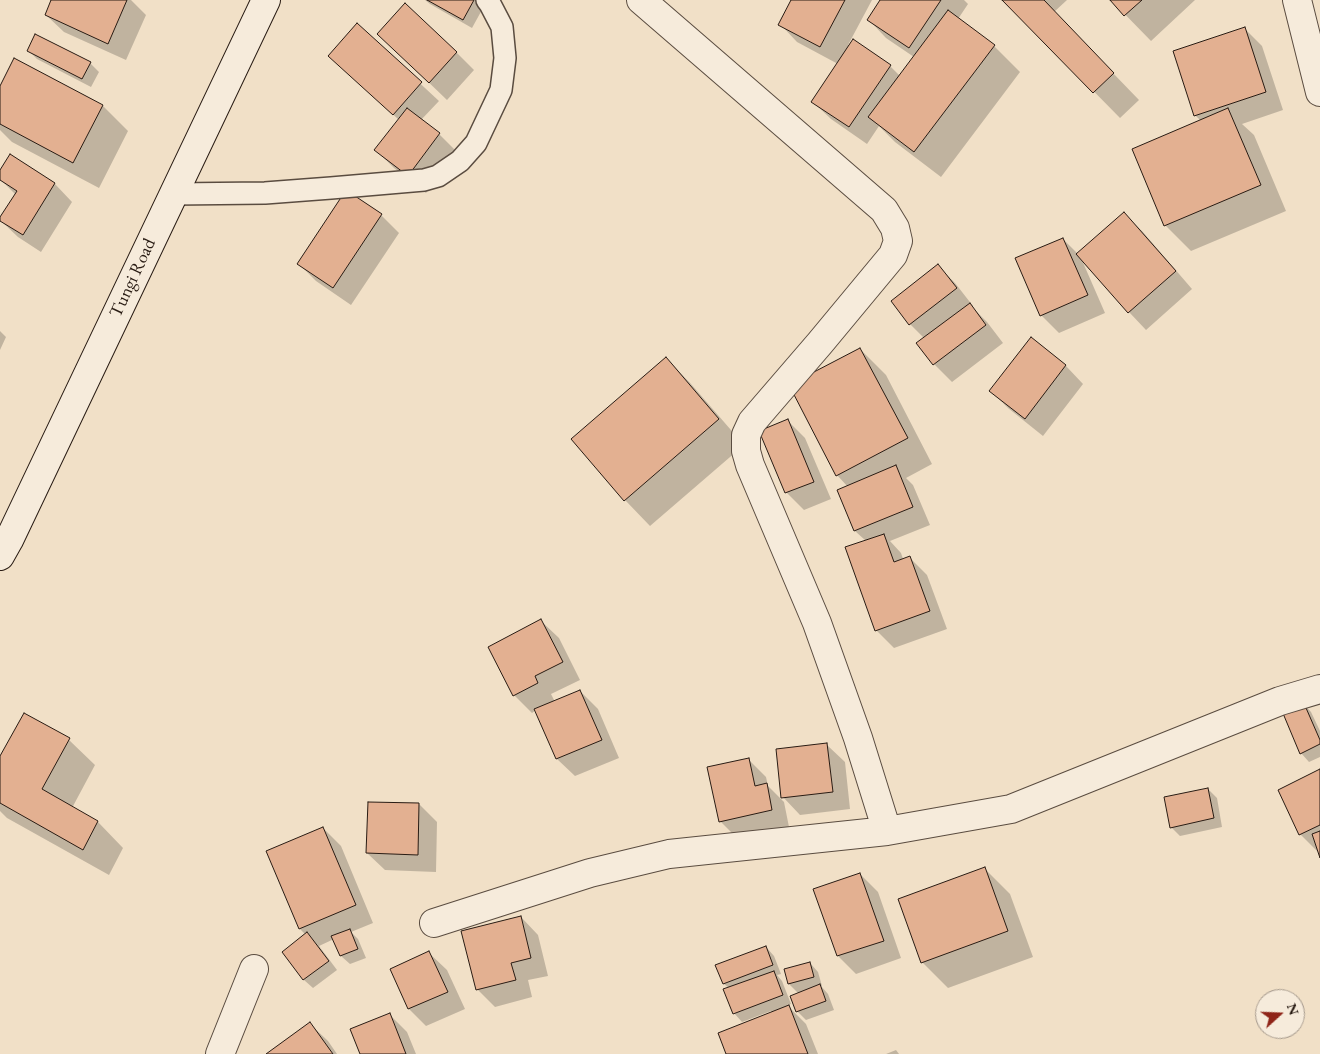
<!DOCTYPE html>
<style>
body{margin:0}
#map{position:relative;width:1320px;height:1054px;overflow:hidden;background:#f1e0c7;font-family:"EB Garamond",serif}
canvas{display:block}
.north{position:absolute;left:1255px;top:989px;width:50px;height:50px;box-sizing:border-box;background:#f6ebdb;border:1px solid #a4988b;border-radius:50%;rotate:70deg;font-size:14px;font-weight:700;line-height:20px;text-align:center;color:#281b13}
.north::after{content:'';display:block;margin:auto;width:18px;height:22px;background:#8f2418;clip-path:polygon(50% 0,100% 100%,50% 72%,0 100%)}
</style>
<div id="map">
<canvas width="1320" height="1054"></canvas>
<div class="north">N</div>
</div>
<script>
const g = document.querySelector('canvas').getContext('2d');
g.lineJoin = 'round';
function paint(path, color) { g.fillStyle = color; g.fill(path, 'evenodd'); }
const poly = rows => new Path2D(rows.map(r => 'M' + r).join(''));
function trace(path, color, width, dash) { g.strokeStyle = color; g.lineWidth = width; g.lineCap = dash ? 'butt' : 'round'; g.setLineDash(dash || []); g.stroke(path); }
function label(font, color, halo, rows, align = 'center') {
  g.font = font + ' "EB Garamond",serif'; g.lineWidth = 5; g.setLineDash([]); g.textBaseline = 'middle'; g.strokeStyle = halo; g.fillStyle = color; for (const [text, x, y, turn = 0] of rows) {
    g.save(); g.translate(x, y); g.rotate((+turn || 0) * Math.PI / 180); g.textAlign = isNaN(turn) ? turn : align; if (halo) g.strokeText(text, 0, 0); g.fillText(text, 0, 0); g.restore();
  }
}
paint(poly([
 [53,0,131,0,146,15,126,60,64,32,46,15],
 [425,0,475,0,483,8,472,28,430,4],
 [793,0,872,0,848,45,890,66,900,76,914,57,886,38,869,20,882,0,964,0,968,4,958,19,994,46,1020,72,941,177,895,142,879,126,867,144,831,119,813,102,838,64,797,42,780,24],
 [1004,0,1067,0,1054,12,1139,100,1120,118],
 [1111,0,1195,0,1151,41],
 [357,25,439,101,421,120,439,134,457,152,426,193,394,168,376,150,399,120,330,56],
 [1245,29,1262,46,1283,110,1242,124,1254,135,1286,211,1191,251,1165,225,1201,121,1195,115],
 [28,50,90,63,99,72,91,87,37,59],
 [396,51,456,52,474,70,447,100],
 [0,88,103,106,128,131,99,188,12,142,0,130],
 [10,156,55,184,72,202,41,252,18,237,0,220,16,195,0,179,0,172],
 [1124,214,1142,231,1192,289,1146,330,1129,312,1081,258,1105,313,1059,333,1041,315,1063,239,1078,254],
 [381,215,399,233,351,305,316,281,299,264],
 [938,266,955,283,973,306,972,307,987,322,1003,343,952,382,934,364,918,343,924,338,910,324],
 [0,331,6,337,0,350],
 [1031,338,1066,366,1083,384,1043,436,1008,408,991,391],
 [860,349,886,375,932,464,906,478,913,485,930,525,890,541,901,553,903,559,909,557,927,575,947,629,894,648,876,630,866,541,855,531,839,491,848,487,837,475],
 [666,358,691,384,744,445,650,526,625,500,572,439],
 [787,420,805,438,831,499,804,510,787,493,761,432],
 [541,621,559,638,580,680,551,694,555,702,580,691,598,709,619,758,575,776,557,759,536,710,532,713,514,695],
 [1303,703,1311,712,1320,731,1320,757,1309,762,1301,753],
 [24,714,69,740,95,765,72,808,98,822,123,848,109,875,7,818,0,811,0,758],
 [827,745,845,762,850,809,800,815,783,797],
 [748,759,766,777,768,786,784,802,789,827,738,839,720,821],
 [1320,771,1320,854,1300,834],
 [1208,789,1217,798,1222,827,1180,836,1171,827],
 [419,804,437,822,436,872,385,870,367,853],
 [323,828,341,846,373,923,351,932,358,939,366,958,350,964,341,956,334,939,319,946,337,970,313,988,304,980,283,952,306,935,300,929],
 [984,868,1010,894,1033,957,948,988,922,962],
 [860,874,878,892,901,958,856,974,838,956,815,889],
 [521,917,538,935,548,976,528,980,532,997,495,1007,477,989],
 [766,947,774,956,781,974,777,975,782,981,791,1004,787,1005,806,1024,818,1054,728,1054,772,1013,771,1011,742,1022,734,1013,729,988,724,984,717,966],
 [429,953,447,970,465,1009,426,1026,409,1009],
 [810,963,818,972,822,986,821,986,828,994,834,1010,806,1020,797,1011,799,994,789,984,785,970],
 [390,1015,407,1032,416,1054,361,1054],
 [310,1024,328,1041,337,1054,268,1054],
 [896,1050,899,1054,886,1054]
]), '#0003');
const building = poly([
 [51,0,127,0,108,44,45,15,51,0],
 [427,0,474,0,463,20,427,0],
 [791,0,845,0,820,47,778,25,791,0],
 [880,0,941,0,909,48,867,20,880,0],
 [1002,0,1044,0,1114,73,1093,93,1002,0],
 [1110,0,1142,0,1124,16,1110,0],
 [405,3,457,52,429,83,377,34,405,3],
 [948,10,995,45,914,152,868,117,948,10],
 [357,23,422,82,393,115,328,56,357,23],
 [1245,27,1266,92,1194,116,1173,51,1245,27],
 [35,34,91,62,82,79,27,51,35,34],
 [853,39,891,65,849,127,811,102,853,39],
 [14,58,103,105,73,163,0,124,0,86,14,58],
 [407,108,440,133,408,176,374,150,407,108],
 [1228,108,1261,185,1164,226,1132,149,1228,108],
 [10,154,55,183,23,235,0,221,0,217,17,191,0,180,0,170,10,154],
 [346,190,382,214,333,288,297,264,346,190],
 [1124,212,1176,271,1128,313,1076,254,1124,212],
 [1063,238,1088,295,1040,316,1015,258,1063,238],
 [938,264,957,288,909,325,891,301,938,264],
 [970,303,986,325,933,365,916,343,970,303],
 [1031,337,1066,365,1025,419,989,391,1031,337],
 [860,348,908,438,836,476,789,385,860,348],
 [666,357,719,419,624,501,571,439,666,357],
 [788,419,814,482,785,493,759,431,788,419],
 [896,465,913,507,854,531,837,490,896,465],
 [884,534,894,562,910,556,930,611,875,631,845,547,884,534],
 [541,619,563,662,535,676,538,683,513,696,488,647,541,619],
 [580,690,602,740,556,759,534,709,580,690],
 [1303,701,1320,740,1320,744,1300,754,1282,711,1303,701],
 [24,713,70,738,42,789,98,821,83,850,0,803,0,756,24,713],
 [827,743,833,792,781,798,776,749,827,743],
 [749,758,755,786,767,783,772,810,719,822,707,767,749,758],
 [1320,769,1320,825,1299,835,1278,790,1320,769],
 [1208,788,1214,818,1170,828,1164,797,1208,788],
 [368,802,419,803,418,855,366,853,368,802],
 [323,827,356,905,299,929,266,851,323,827],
 [1320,831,1320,858,1312,834,1320,831],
 [985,867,1008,931,921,963,898,899,985,867],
 [860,873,884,941,837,956,813,889,860,873],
 [521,916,531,958,511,963,516,980,476,990,461,931,521,916],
 [350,929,358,949,340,956,331,936,350,929],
 [307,932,329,961,303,980,282,952,307,932],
 [766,946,773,965,723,984,715,965,766,946],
 [429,951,448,992,408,1009,390,969,429,951],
 [810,962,814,977,788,984,784,969,810,962],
 [774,971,783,995,733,1014,723,989,774,971],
 [820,984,826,1001,796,1012,790,996,820,984],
 [789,1005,808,1054,726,1054,718,1033,789,1005],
 [390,1013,406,1054,360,1054,350,1029,390,1013],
 [310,1022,333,1054,266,1054,310,1022]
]);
paint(building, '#e3b091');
trace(building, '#281b13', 1);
const lane = poly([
 [173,194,265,193,331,188,424,180,438,176,460,161,476,143,501,90,505,58,502,27,490,4,487,0]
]);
const street = poly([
 [641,0,884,210,895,228,898,241,893,255,820,343,752,422,746,435,746,451,750,465,817,623,858,738,887,831],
 [1297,0,1320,92],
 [434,923,590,873,669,854,887,831,1011,809,1280,701,1320,689],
 [220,1054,254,969]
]);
const secondary = poly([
 [0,556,9,540,266,0]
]);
trace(lane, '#5a4c40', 24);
trace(street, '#5a4c40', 30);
trace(secondary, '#281b13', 30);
trace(lane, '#f6ebdb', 21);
trace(street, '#f6ebdb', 28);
trace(secondary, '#f6ebdb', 28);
label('18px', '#281b13', '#f6ebdb', [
 ["Tungi Road",133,278,-65]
]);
</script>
